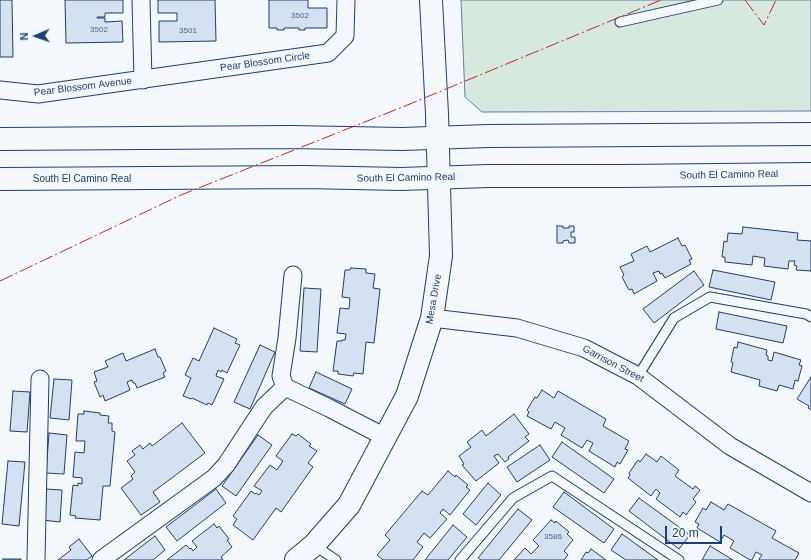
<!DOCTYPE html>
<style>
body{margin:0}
#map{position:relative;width:811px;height:560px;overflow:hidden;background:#f4f7fb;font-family:Arial,sans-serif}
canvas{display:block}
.north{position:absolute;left:16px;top:16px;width:40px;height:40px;-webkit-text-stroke:3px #f4f7fb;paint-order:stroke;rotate:268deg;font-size:11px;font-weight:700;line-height:16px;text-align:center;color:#1d3f73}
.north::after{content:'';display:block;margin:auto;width:14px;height:18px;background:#1d3f73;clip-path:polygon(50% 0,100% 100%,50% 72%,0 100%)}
.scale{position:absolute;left:665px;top:526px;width:57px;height:18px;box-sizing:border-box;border:2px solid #1d3f73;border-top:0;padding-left:5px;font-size:12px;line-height:14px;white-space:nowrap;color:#1d3f73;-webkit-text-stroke:3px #f4f7fb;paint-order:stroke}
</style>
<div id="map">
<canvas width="811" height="560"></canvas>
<div class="north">N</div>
<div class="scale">20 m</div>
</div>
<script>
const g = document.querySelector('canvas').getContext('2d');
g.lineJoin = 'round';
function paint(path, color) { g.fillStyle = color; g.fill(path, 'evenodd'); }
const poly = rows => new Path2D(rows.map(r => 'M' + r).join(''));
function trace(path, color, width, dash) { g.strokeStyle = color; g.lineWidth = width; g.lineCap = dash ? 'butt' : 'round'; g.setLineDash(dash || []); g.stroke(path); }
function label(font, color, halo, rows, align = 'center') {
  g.font = font + ' Arial,sans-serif'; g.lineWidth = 3; g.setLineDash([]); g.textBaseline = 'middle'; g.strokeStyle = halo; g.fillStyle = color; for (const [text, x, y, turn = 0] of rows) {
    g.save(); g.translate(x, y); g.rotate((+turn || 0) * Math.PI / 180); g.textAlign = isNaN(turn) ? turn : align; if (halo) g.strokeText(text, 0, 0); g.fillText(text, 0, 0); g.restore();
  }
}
const green = poly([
 [461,0,811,0,811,111,482,112,465,97,461,0]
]);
paint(green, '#d7e8df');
trace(green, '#687fa3', 1);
const building = poly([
 [0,0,12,0,13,57,0,57,0,0],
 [65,0,123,0,123,13,105,13,105,17,97,17,97,18,105,18,105,22,122,21,123,42,66,43,65,0],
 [158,0,215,0,216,41,159,42,159,21,177,21,177,13,158,13,158,0],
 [269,0,308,0,308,8,327,8,327,28,305,28,305,30,299,30,299,28,284,28,284,30,277,30,277,28,269,28,269,0],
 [557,226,563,226,563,228,569,228,569,226,574,226,574,232,571,232,571,237,575,237,575,243,569,243,568,240,563,241,563,243,557,243,557,226],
 [743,227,798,233,797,240,811,241,811,271,796,270,797,266,794,265,795,261,789,261,788,269,764,266,765,258,753,256,752,265,725,262,725,257,722,257,724,241,727,242,728,233,742,234,743,227],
 [678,238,682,246,685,245,692,259,689,260,691,264,665,278,662,273,660,274,659,271,653,273,657,281,634,294,632,289,629,290,622,277,624,275,620,267,634,261,631,254,647,246,650,252,678,238],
 [351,268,366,269,366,273,375,274,373,288,380,289,374,343,366,342,363,374,354,373,353,376,338,374,338,371,333,371,337,341,342,341,342,340,345,340,346,334,337,333,340,308,349,309,350,298,342,297,345,270,350,270,351,268],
 [713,270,775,282,771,300,709,287,713,270],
 [694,271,704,285,654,323,643,309,694,271],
 [304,288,321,289,317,352,300,351,304,288],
 [719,312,787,326,783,343,716,329,719,312],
 [214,328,237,339,235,343,240,345,227,373,222,370,221,372,218,370,216,376,224,379,212,405,208,403,207,405,192,398,191,399,183,396,191,378,185,375,193,358,199,361,214,328],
 [738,342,767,350,766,355,768,356,768,360,772,361,774,352,801,360,799,365,802,366,798,381,795,380,793,389,779,385,777,391,759,386,760,380,731,372,733,363,731,362,734,347,737,348,738,342],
 [260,345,275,352,250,409,234,402,260,345],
 [155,349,158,357,160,357,166,371,163,373,165,377,137,388,135,383,133,383,132,380,127,382,130,390,105,401,103,395,100,397,94,382,97,381,94,372,108,367,105,361,123,353,126,361,155,349],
 [316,372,352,389,345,404,309,388,316,372],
 [811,377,811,410,808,408,809,406,797,399,811,377],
 [54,379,72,380,69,420,50,418,54,379],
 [542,390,554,398,558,391,606,419,603,426,629,441,625,449,628,450,620,464,617,462,615,467,589,451,593,443,587,440,582,448,561,435,565,428,555,422,551,429,527,416,529,412,527,410,535,397,537,398,542,390],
 [13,391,30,392,27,432,10,431,13,391],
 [84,411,100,413,100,415,109,416,108,423,112,423,112,431,115,432,110,486,103,486,100,520,75,518,76,516,70,515,73,485,78,486,78,483,82,484,82,478,73,477,75,452,84,453,85,441,76,441,78,414,84,414,84,411],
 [514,414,529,434,525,437,529,441,508,457,509,459,505,462,498,454,494,456,499,463,476,481,462,465,464,464,459,456,471,447,467,442,482,430,486,436,514,414],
 [182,423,205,453,153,492,160,502,141,515,121,488,133,479,131,476,135,472,127,461,135,455,132,451,140,445,143,449,150,443,152,446,182,423],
 [49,433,67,435,64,474,46,473,49,433],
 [292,434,296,436,298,434,311,444,309,446,317,451,308,463,313,467,281,512,276,508,253,540,233,525,237,519,233,516,251,491,255,494,256,493,259,495,262,491,254,486,270,465,277,470,283,461,276,456,292,434],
 [258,435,272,445,236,496,222,486,258,435],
 [562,442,614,479,604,493,552,457,562,442],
 [540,445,550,460,517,482,507,467,540,445],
 [646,454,657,462,661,456,679,470,675,476,693,489,695,486,700,490,693,499,696,502,686,515,683,512,680,517,656,499,660,493,656,489,651,496,628,478,630,475,629,473,638,460,640,462,646,454],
 [8,461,25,462,19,526,2,524,8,461],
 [448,471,455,477,456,475,468,485,466,487,470,490,450,515,443,509,440,513,447,519,430,538,424,533,417,542,423,547,413,560,383,560,377,555,390,540,385,535,422,491,428,495,448,471],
 [488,483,501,495,476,525,463,514,488,483],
 [45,489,62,490,60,522,42,520,45,489],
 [216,489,226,503,177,541,166,527,216,489],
 [564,492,614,529,604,543,553,507,564,492],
 [639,498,690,535,679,549,629,511,639,498],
 [711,502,724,510,728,504,776,531,772,538,799,553,795,560,760,560,759,559,762,555,756,552,752,560,750,560,730,548,734,541,724,535,720,542,697,528,699,524,695,522,703,508,706,510,711,502],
 [518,509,532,520,499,560,481,560,478,558,518,509],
 [551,520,555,523,556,521,569,532,567,534,573,540,564,551,568,555,564,560,514,560,525,548,531,554,539,546,533,540,551,520],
 [214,524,217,528,219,526,229,539,227,540,232,547,221,557,223,560,167,560,186,545,190,549,191,548,193,551,197,547,192,541,214,524],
 [453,525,467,537,448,560,425,560,453,525],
 [622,534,658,560,626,560,611,550,622,534],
 [155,536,165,550,153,560,124,560,155,536],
 [79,539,92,556,87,560,58,560,71,550,69,547,79,539],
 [710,546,733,560,702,560,710,546],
 [591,549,606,560,581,560,586,552,588,553,591,549],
 [3,559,21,559,21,560,3,560,3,559]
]);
paint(building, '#d5e0f0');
trace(building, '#1d3f73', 1);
const service = poly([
 [620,22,718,0],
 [638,376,674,318,710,297,806,314,811,317],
 [314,545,336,560],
 [460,560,513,498,552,476,679,560]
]);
const minor = poly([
 [141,0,143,80],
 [0,90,38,94,328,53,345,36,346,0],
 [293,275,287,338,281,376,285,387,329,408,385,437],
 [432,318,517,328,584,348,638,376,730,446,811,493],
 [36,560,40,379],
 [101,560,214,478,226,465,264,407,285,387]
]);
const secondary = poly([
 [296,560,314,545,349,505,407,396,432,318,441,256,437,114,431,0]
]);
const primary = poly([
 [0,139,291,137,402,139,488,136,811,134],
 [0,179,304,177,401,179,488,176,624,176,811,174]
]);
trace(service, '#1d3f73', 11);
trace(minor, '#1d3f73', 19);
trace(secondary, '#1d3f73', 24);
trace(primary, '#1d3f73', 24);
trace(service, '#f4f7fb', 9);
trace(minor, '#f4f7fb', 17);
trace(secondary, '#f4f7fb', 22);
trace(primary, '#f4f7fb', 22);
trace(poly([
 [745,0,764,25,776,0],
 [0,281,181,195,405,106,661,0]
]), '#c62828', 1, [14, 3, 2, 3]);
label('8px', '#4b6792', null, [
 ["3502",300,16],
 ["3502",99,30],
 ["3501",188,31],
 ["3586",553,537]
]);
label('10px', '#1d3f73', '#f4f7fb', [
 ["Pear Blossom Circle",265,62,-8],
 ["Pear Blossom Avenue",83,87,-7],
 ["South El Camino Real",729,175,-1],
 ["South El Camino Real",406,178,-1],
 ["South El Camino Real",82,179],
 ["Mesa Drive",434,299,-80],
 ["Garrison Street",613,364,28]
]);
</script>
